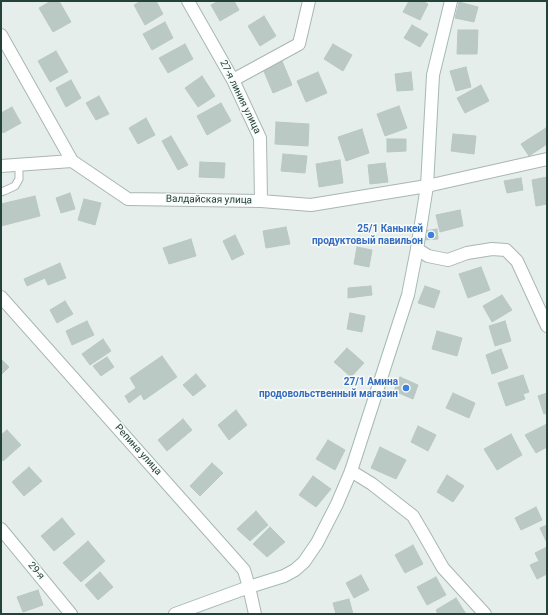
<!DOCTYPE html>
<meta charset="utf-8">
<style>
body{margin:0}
#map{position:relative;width:548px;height:615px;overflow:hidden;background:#e6eeeb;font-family:Roboto,sans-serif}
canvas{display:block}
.frame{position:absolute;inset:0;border:2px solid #25413b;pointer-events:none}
</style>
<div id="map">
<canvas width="548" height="615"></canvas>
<div class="frame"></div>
</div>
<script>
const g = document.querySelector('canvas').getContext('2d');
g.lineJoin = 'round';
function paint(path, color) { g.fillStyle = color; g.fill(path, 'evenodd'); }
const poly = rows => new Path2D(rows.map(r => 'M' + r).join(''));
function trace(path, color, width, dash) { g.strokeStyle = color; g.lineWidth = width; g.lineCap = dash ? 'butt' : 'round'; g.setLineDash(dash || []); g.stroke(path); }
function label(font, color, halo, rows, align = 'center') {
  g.font = font + ' Roboto,sans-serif'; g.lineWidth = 3; g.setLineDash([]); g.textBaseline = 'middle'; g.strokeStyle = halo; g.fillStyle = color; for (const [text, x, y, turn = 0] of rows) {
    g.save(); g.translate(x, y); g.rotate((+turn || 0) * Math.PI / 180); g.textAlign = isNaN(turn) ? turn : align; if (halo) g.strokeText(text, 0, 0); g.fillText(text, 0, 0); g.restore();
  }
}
const building = poly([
 [51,1,59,1,71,22,53,32,39,8,51,1],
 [141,1,156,1,163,14,145,25,134,5,141,1],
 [219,1,234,1,239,10,220,21,211,5,219,1],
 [409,1,422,1,428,4,420,20,403,12,409,1],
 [459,2,478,7,474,22,455,18,459,2],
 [264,16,276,36,260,46,248,26,264,16],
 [165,22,173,38,152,50,143,34,165,22],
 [412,25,428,34,420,47,404,38,412,25],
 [458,30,478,30,477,54,457,54,458,30],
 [185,44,193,59,168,73,159,58,185,44],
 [333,44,352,55,343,71,324,59,333,44],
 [56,51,68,72,50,82,38,61,56,51],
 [282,61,292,85,273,93,263,69,282,61],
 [466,67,471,87,456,91,450,71,466,67],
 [318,72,327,93,306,102,297,81,318,72],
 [411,72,413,90,397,91,395,74,411,72],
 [202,76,215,96,198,107,185,88,202,76],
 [71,80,81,98,66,107,56,88,71,80],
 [481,85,489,101,465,113,457,98,481,85],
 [99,96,109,114,96,120,86,103,99,96],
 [221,103,231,121,207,135,197,116,221,103],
 [399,106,407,128,385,136,377,114,399,106],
 [12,107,21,123,3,133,1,129,1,113,12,107],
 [146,118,155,135,138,144,129,128,146,118],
 [276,122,309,124,308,146,275,144,276,122],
 [546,128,547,129,547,144,529,156,521,144,546,128],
 [362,129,369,153,346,161,338,137,362,129],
 [453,134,476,136,474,154,451,151,453,134],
 [171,136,188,165,178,170,162,141,171,136],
 [387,139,406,139,406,151,387,152,387,139],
 [283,154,307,156,305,173,281,171,283,154],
 [340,160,343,183,319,187,316,164,340,160],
 [200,162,225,163,224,178,199,177,200,162],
 [385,163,388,182,370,184,368,165,385,163],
 [547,177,547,204,536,206,532,180,547,177],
 [521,178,523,190,507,193,504,181,521,178],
 [70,193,75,209,61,213,56,198,70,193],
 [35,196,40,216,1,226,1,204,35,196],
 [84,199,101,203,95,225,78,220,84,199],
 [460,210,463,226,440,232,436,215,460,210],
 [286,227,290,244,266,248,263,231,286,227],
 [437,229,438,239,424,240,424,231,437,229],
 [235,235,244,254,232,260,223,241,235,235],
 [191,239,196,256,169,264,163,248,191,239],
 [357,247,372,250,369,267,354,264,357,247],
 [60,263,66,278,48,285,45,278,27,286,24,279,60,263],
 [481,267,490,290,468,298,459,274,481,267],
 [371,286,372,295,348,298,348,288,371,286],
 [425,286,440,291,434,308,418,303,425,286],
 [502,295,512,310,492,322,483,306,502,295],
 [65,301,73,314,57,323,50,310,65,301],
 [350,313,365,316,362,332,347,329,350,313],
 [87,321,94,335,72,345,66,331,87,321],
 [505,321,511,341,495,346,489,326,505,321],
 [437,331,462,338,457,356,432,349,437,331],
 [103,339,111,351,90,365,82,354,103,339],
 [347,348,364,363,351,377,334,362,347,348],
 [501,349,508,368,492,374,486,355,501,349],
 [162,356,177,377,144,400,141,394,129,403,125,396,136,388,130,378,162,356],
 [107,357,114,367,101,376,93,366,107,357],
 [1,359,9,367,1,375,1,359],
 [196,374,206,386,193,396,183,385,196,374],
 [523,375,529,392,523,394,525,399,506,406,498,383,523,375],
 [400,377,418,385,413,399,394,391,400,377],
 [453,393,475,403,469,418,446,408,453,393],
 [547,393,547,413,544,414,538,396,547,393],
 [236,410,247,425,229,440,218,425,236,410],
 [183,419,192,430,167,451,158,440,183,419],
 [547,424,547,447,536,453,525,435,547,424],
 [418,426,436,435,428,451,411,442,418,426],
 [7,430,21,445,3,461,1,458,1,435,7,430],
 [511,434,522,455,497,470,484,449,511,434],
 [328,440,345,450,335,470,316,459,328,440],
 [380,447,406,460,396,479,371,468,380,447],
 [212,463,223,473,200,496,190,486,212,463],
 [29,467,42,481,24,496,12,482,29,467],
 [447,475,464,486,453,502,437,492,447,475],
 [313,476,331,489,316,507,299,495,313,476],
 [536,507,542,520,521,530,515,518,536,507],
 [256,511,268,525,250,541,237,529,256,511],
 [62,518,75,534,54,551,41,536,62,518],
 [547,525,547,543,540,528,547,525],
 [270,527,285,542,267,557,253,544,270,527],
 [88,541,105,561,81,582,63,563,88,541],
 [413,545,423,564,405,573,395,555,413,545],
 [547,547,547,574,537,579,530,565,539,561,535,553,547,547],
 [100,572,113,587,98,600,85,585,100,572],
 [361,575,369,590,354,598,346,583,361,575],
 [436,577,446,595,427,605,417,587,436,577],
 [38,590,43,605,23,612,17,597,38,590],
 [456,598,466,614,438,614,436,610,456,598],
 [349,599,353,614,336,614,333,603,349,599]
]);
paint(building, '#bbc9c5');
trace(building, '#b8c8c3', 1);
const lane = poly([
 [1,192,4,191,15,186,19,179,19,165]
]);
const street = poly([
 [188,1,233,80,260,138,261,201],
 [1,35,72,161],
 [233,80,299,44,309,1],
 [1,166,72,161,128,199,261,201,311,205,427,186,547,159],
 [417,249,428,256,448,260,467,253,492,249,506,250,517,261,547,326],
 [1,297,244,570,249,587,255,614],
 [351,471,372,484,413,516,423,533,443,568,485,614],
 [1,529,71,614]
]);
const secondary = poly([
 [175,614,249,587,284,576,295,570,304,562,317,543,337,504,351,471,408,295,417,249,427,186,433,75,451,1]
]);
trace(lane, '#a8b7b3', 9);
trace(street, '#a8b7b3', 14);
trace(secondary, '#a4bab4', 14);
trace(lane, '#fff', 7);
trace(street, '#fff', 12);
trace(secondary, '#fff', 12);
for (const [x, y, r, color] of [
 [431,235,4,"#3f7fe0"],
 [406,388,4,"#3f7fe0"]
]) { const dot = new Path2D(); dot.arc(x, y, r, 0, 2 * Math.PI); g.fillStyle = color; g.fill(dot); trace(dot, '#f7fbf9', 1.5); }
label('10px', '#25413b', '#f7fbf9', [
 ["27-я линия улица",240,97,64],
 ["Валдайская улица",209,200,1],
 ["Репина улица",138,450,48],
 ["29-я",36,571,50]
]);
label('bold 10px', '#366cbe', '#f7fbf9', [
 ["25/1 Каныкей",423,229],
 ["продуктовый павильон",423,241],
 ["27/1 Амина",398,382],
 ["продовольственный магазин",398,394]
], 'right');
</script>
